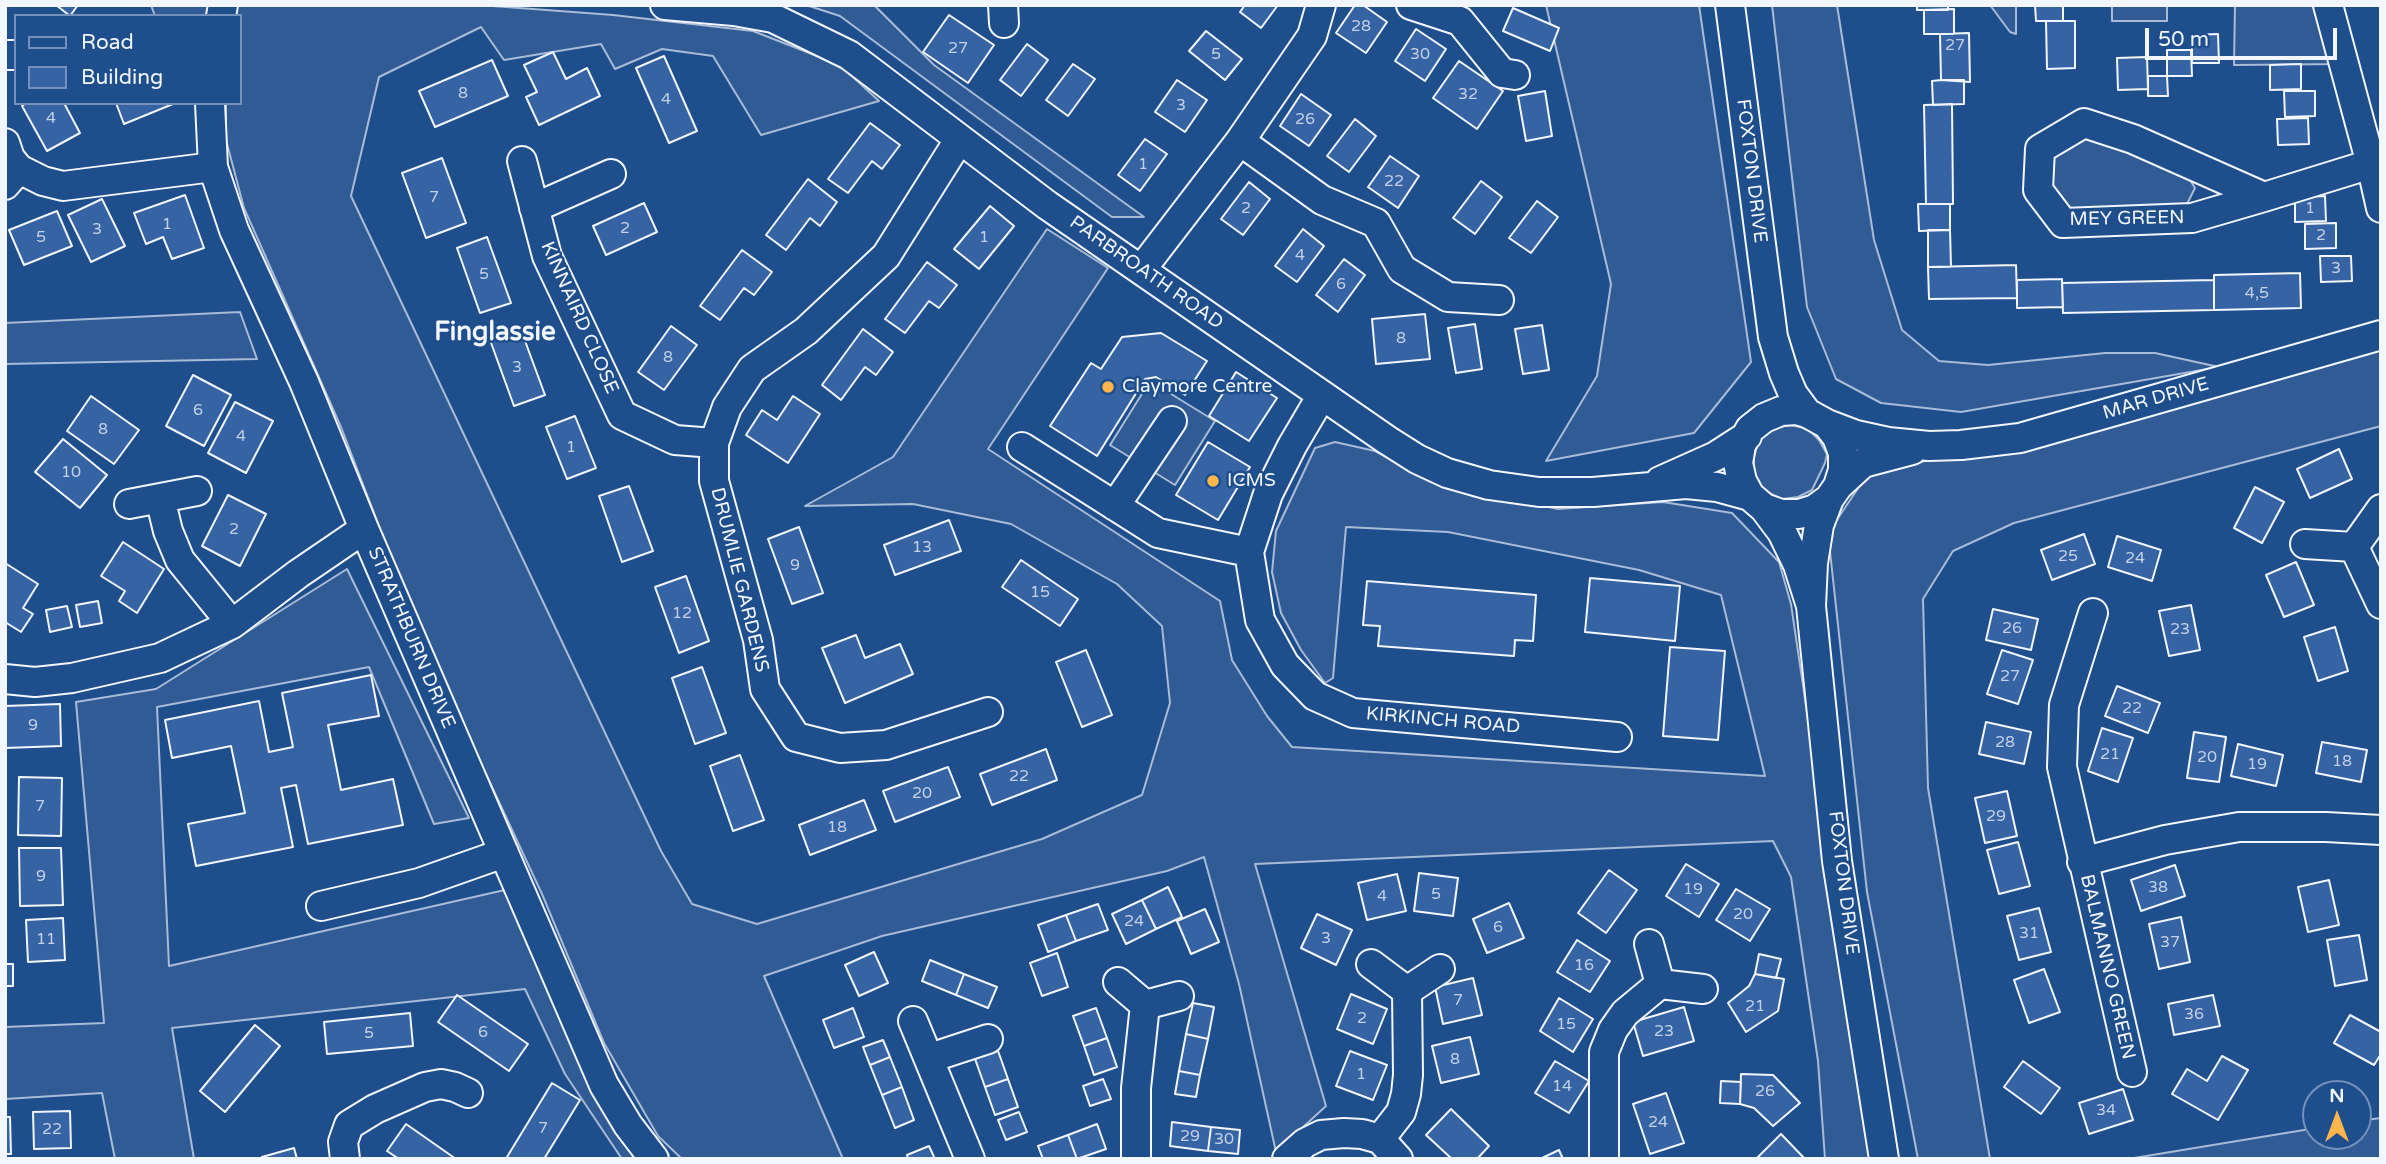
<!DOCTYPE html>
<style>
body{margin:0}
#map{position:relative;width:2386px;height:1164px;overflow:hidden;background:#1f4e8c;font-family:"Varela Round",sans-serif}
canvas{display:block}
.frame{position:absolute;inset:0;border:7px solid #f2f6ff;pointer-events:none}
.legend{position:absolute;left:14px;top:14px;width:228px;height:91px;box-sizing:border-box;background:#1f4e8c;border:2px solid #7391ba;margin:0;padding:9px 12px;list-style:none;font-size:21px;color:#f2f6ff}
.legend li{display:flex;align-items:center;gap:14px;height:35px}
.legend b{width:35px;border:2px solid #7391ba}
.north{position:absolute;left:2302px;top:1080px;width:70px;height:70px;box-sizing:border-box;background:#1f4e8c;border:2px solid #7391ba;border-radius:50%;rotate:0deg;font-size:19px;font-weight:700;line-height:28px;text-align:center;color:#f2f6ff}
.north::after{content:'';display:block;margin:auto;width:24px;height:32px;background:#ffb74d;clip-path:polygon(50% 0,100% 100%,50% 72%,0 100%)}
.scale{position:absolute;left:2145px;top:28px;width:192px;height:32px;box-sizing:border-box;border:4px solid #f2f6ff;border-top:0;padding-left:9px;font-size:21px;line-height:24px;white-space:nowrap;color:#f2f6ff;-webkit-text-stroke:5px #1f4e8c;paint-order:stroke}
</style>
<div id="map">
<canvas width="2386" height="1164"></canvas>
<div class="frame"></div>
<ul class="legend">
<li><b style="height:9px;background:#1f4e8c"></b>Road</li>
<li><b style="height:19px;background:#3563a3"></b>Building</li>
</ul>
<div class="north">N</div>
<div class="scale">50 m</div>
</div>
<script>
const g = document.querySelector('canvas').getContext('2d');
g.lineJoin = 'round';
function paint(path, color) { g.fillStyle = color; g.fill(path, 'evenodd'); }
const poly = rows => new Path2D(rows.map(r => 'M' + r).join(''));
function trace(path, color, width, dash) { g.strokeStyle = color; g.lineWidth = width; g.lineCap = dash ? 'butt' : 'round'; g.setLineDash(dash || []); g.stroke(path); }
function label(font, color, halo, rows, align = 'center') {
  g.font = font + ' "Varela Round",sans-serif'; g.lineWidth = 5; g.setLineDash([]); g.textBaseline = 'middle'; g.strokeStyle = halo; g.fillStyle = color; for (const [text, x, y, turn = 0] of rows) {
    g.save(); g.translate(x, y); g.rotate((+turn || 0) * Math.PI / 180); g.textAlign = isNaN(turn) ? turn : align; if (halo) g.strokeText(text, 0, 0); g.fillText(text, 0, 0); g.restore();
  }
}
const built = poly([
 [151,5,209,5,207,16,155,16,151,5],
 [235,5,479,5,613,15,753,31,840,65,879,101,761,135,713,56,662,49,615,69,601,44,504,60,481,27,379,77,351,196,661,851,692,904,757,924,1042,839,1142,795,1170,703,1162,626,1117,584,1011,524,913,504,805,506,893,457,1047,229,1108,268,988,449,1220,601,1232,660,1267,716,1292,747,1765,776,1721,595,1639,570,1448,532,1346,527,1333,678,1325,683,1301,650,1281,613,1272,572,1276,531,1315,448,1335,442,1375,451,1441,484,1558,509,1663,502,1732,513,1779,562,1791,604,1873,1159,1825,1159,1818,1061,1791,877,1773,841,1255,864,1326,1106,1276,1152,1239,984,1204,857,1167,871,882,936,764,976,843,1159,682,1159,658,1136,604,1043,542,894,420,633,341,427,244,208,226,140,226,103,240,103,240,16,233,16,235,5],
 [806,5,874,5,934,65,1144,217,1112,217,840,16,806,5],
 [1546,5,1699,5,1751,362,1694,433,1546,461,1597,376,1611,284,1546,5],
 [1772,5,1837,5,1874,240,1902,330,1939,361,1988,365,2105,353,2155,353,2219,367,1961,412,1881,403,1836,379,1807,307,1772,5],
 [1990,5,2016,5,2016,34,2010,32,1990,5],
 [2112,5,2167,5,2167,21,2112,21,2112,5],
 [2235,5,2328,5,2342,64,2234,65,2235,5],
 [2078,133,2181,165,2195,188,2187,204,2064,211,2047,190,2044,165,2078,133],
 [240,312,257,359,5,364,5,323,240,312],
 [2381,335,2381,426,2014,523,1953,551,1923,599,1928,788,1990,1159,1918,1159,1867,892,1828,533,1867,475,2020,438,2381,335],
 [1150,381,1215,421,1175,485,1110,445,1150,381],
 [1791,425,1808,429,1819,440,1827,454,1825,463,1812,490,1798,497,1782,499,1769,493,1759,486,1754,475,1754,457,1759,440,1773,428,1791,425],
 [347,569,469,818,434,824,369,667,157,707,169,966,518,887,654,1159,622,1159,565,1074,525,989,172,1028,194,1159,115,1159,102,1093,5,1099,5,1027,104,1023,76,702,156,689,347,569],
 [2381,1118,2381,1159,2128,1159,2316,1128,2316,1136,2358,1136,2358,1121,2381,1118]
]);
paint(built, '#305b95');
trace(built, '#a8bbd7', 2);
const building = poly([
 [56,5,78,5,70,16,56,5],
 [1245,5,1278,5,1261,28,1240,12,1245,5],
 [1355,5,1363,5,1387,22,1366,53,1336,33,1355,5],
 [1917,5,1948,5,1948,10,1917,10,1917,5],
 [2035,5,2063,5,2063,21,2036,21,2035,5],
 [1513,8,1559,28,1550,51,1503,31,1513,8],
 [1954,9,1954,34,1924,34,1924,10,1954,9],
 [949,15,994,45,968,83,923,52,949,15],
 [2046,21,2075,21,2075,68,2047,69,2046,21],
 [1416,29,1446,49,1425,81,1395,61,1416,29],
 [1206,31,1242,59,1225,80,1189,51,1206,31],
 [1969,33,1970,82,1941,80,1940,34,1969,33],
 [2218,34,2219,63,2192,63,2192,35,2218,34],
 [1027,44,1048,60,1021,96,1000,80,1027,44],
 [2167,50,2191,50,2192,76,2167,76,2167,50],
 [553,52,566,79,587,68,600,96,539,125,526,97,537,92,524,65,553,52],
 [664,56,697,131,669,143,636,68,664,56],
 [2147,57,2148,89,2118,90,2117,58,2147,57],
 [492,60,508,96,435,127,419,91,492,60],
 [1459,61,1503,91,1477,129,1433,98,1459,61],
 [1073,64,1095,79,1068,116,1046,100,1073,64],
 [2301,64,2301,89,2270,90,2270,65,2301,64],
 [2148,76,2167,76,2168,96,2148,96,2148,76],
 [1177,80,1207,100,1185,132,1155,112,1177,80],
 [1941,80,1964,80,1964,104,1933,105,1932,81,1941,80],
 [1545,91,1552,136,1526,141,1518,96,1545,91],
 [2284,91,2315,91,2315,116,2285,117,2284,91],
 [1301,94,1331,115,1309,146,1280,126,1301,94],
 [26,103,64,103,80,133,47,151,22,106,26,103],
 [116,103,172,103,173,104,124,124,116,103],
 [1952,104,1953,204,1926,204,1924,105,1952,104],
 [2308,118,2309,144,2278,145,2277,119,2308,118],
 [1355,119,1376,136,1349,172,1327,156,1355,119],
 [870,123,900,145,882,169,872,161,848,193,828,179,870,123],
 [1145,139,1167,154,1140,191,1118,175,1145,139],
 [1390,156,1419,176,1398,208,1368,187,1390,156],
 [442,158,466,223,426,238,402,173,442,158],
 [808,179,837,202,820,226,810,218,786,250,766,235,808,179],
 [1481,181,1502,197,1475,234,1453,218,1481,181],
 [1249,182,1270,199,1243,235,1221,219,1249,182],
 [185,195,204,248,172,259,163,237,146,244,134,213,185,195],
 [2325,196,2326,221,2295,222,2295,197,2325,196],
 [102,199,125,246,91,262,68,215,102,199],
 [1537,201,1558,217,1531,253,1509,238,1537,201],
 [644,203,657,232,606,255,593,226,644,203],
 [1918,204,1950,204,1950,230,1919,231,1918,204],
 [990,206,1014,226,979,269,954,249,990,206],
 [57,211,72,246,24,265,9,230,57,211],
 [2336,223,2336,248,2305,249,2305,224,2336,223],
 [1303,229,1324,246,1297,282,1275,266,1303,229],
 [1928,230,1950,230,1951,267,1928,267,1928,230],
 [487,237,511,303,480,313,457,248,487,237],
 [742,250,772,272,754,295,744,288,720,320,700,306,742,250],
 [2320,256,2351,256,2352,281,2321,282,2320,256],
 [1344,259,1365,275,1338,312,1316,295,1344,259],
 [927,262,957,285,939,308,929,301,905,333,885,319,927,262],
 [2016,265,2017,298,1929,299,1928,267,2016,265],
 [2300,273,2301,308,2214,310,2214,275,2300,273],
 [2062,279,2063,307,2017,308,2017,280,2062,279],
 [2214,280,2214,310,2063,313,2062,283,2214,280],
 [1425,314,1430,359,1376,364,1372,319,1425,314],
 [1475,324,1482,369,1456,373,1448,328,1475,324],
 [1542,325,1549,370,1523,374,1515,329,1542,325],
 [671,326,697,345,664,390,638,372,671,326],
 [863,329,893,352,876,375,865,367,841,400,822,385,863,329],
 [521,330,545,395,514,406,490,340,521,330],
 [1161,333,1207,361,1185,395,1156,377,1145,379,1097,456,1050,426,1091,363,1101,369,1122,337,1161,333],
 [1236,372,1277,398,1249,441,1209,416,1236,372],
 [193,375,231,395,204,446,166,426,193,375],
 [91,396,139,430,114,464,67,431,91,396],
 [793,396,820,414,788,463,746,435,762,410,777,420,793,396],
 [235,402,273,421,246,473,208,453,235,402],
 [575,416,596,468,567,479,546,427,575,416],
 [63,439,107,475,80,508,35,472,63,439],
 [1208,442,1250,467,1218,520,1176,495,1208,442],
 [2339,449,2352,479,2310,498,2297,469,2339,449],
 [629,486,653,551,622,562,599,496,629,486],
 [2255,487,2284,502,2262,543,2234,528,2255,487],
 [228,495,266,514,240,566,202,546,228,495],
 [949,520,961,551,895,575,884,545,949,520],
 [799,527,823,593,792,604,768,539,799,527],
 [2084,534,2095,564,2052,580,2041,550,2084,534],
 [2117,536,2161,550,2152,581,2108,567,2117,536],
 [123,542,164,569,137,613,119,601,125,591,101,576,123,542],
 [1021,560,1078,599,1060,626,1002,587,1021,560],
 [2296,562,2314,605,2284,617,2266,575,2296,562],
 [5,563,38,584,23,608,33,614,21,632,5,622,5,563],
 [686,576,709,641,679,653,655,587,686,576],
 [1590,578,1680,586,1675,641,1585,632,1590,578],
 [1367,581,1536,595,1533,641,1515,640,1514,656,1378,646,1380,626,1363,625,1367,581],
 [98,601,102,623,80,627,76,605,98,601],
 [2191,605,2200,650,2169,656,2159,611,2191,605],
 [67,606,72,627,50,632,46,610,67,606],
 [1993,609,2038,619,2031,650,1986,640,1993,609],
 [2335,627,2348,671,2318,681,2304,637,2335,627],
 [856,635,865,658,900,644,913,674,845,703,822,648,856,635],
 [1670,647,1725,651,1718,740,1663,736,1670,647],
 [1086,650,1112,715,1082,727,1056,662,1086,650],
 [2002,650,2033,660,2018,704,1987,694,2002,650],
 [702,667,726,733,695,744,672,678,702,667],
 [371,675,379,716,328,725,341,790,393,779,403,825,308,844,296,785,281,788,293,847,196,866,188,824,245,813,231,746,172,758,165,720,259,701,269,752,293,747,282,693,371,675],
 [2117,686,2160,703,2148,733,2105,716,2117,686],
 [60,704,61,746,5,748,5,706,60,704],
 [1986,722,2031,732,2024,764,1979,754,1986,722],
 [2102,728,2133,738,2118,782,2088,771,2102,728],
 [2194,732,2226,737,2219,782,2187,778,2194,732],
 [2322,742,2367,750,2361,782,2316,773,2322,742],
 [2238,744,2283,755,2276,786,2231,776,2238,744],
 [1046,749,1057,780,992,805,980,774,1046,749],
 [740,755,764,820,733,831,710,766,740,755],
 [948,767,960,797,895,822,883,791,948,767],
 [19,777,62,778,61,836,18,835,19,777],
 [2007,791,2017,836,1985,843,1975,798,2007,791],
 [864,800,876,830,810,855,799,825,864,800],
 [2018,842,2030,886,1999,894,1987,850,2018,842],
 [19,848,61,848,63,905,20,906,19,848],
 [1686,864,1719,884,1699,917,1666,896,1686,864],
 [2175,865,2185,896,2141,911,2131,880,2175,865],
 [1609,870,1637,890,1606,933,1578,913,1609,870],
 [1419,873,1458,878,1453,916,1414,911,1419,873],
 [1397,874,1406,911,1367,920,1358,883,1397,874],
 [2329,880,2339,925,2308,932,2298,887,2329,880],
 [1168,887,1182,917,1156,929,1142,900,1168,887],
 [1736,889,1770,909,1750,941,1716,920,1736,889],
 [1142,900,1156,929,1126,944,1112,914,1142,900],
 [1509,903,1524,938,1487,953,1473,919,1509,903],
 [1098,904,1108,930,1076,941,1066,915,1098,904],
 [2039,908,2051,952,2019,960,2007,916,2039,908],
 [1205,909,1219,942,1191,954,1177,921,1205,909],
 [1317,914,1352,930,1336,965,1301,948,1317,914],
 [1066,915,1076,941,1048,952,1038,925,1066,915],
 [2181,917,2190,962,2159,969,2149,924,2181,917],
 [63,918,65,960,28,962,26,920,63,918],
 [2359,935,2367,980,2335,986,2327,940,2359,935],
 [1577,940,1610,961,1590,992,1557,972,1577,940],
 [874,952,888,983,859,996,845,965,874,952],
 [1057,953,1068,987,1042,996,1030,963,1057,953],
 [1759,954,1781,959,1776,978,1755,974,1759,954],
 [930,960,964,974,956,995,922,981,930,960],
 [5,964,13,964,13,986,5,986,5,964],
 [2044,969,2060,1012,2029,1023,2014,980,2044,969],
 [964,974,997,987,988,1008,956,995,964,974],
 [1755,974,1784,979,1778,1011,1746,1032,1728,1003,1749,986,1755,974],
 [1473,978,1482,1015,1443,1024,1435,987,1473,978],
 [1351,994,1387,1009,1373,1044,1337,1029,1351,994],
 [457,995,528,1044,509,1071,438,1022,457,995],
 [2213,995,2220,1026,2174,1035,2168,1004,2213,995],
 [1559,998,1593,1019,1573,1052,1540,1031,1559,998],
 [1193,1003,1214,1007,1208,1039,1186,1034,1193,1003],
 [1684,1007,1694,1041,1643,1056,1633,1022,1684,1007],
 [853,1008,864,1037,834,1048,823,1020,853,1008],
 [1096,1008,1107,1038,1084,1046,1073,1016,1096,1008],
 [410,1013,413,1046,327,1054,324,1022,410,1013],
 [2350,1015,2381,1032,2381,1054,2374,1065,2334,1043,2350,1015],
 [255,1025,280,1046,225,1112,200,1091,255,1025],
 [1186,1034,1208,1039,1200,1075,1179,1071,1186,1034],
 [1470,1037,1479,1074,1441,1083,1432,1046,1470,1037],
 [1107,1038,1117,1067,1094,1075,1084,1046,1107,1038],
 [883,1040,890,1057,870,1065,863,1047,883,1040],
 [997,1048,1008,1079,985,1087,974,1056,997,1048],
 [1350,1051,1387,1065,1373,1100,1336,1086,1350,1051],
 [2222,1056,2248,1070,2218,1120,2172,1094,2187,1069,2207,1081,2222,1056],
 [890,1057,902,1087,882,1095,870,1065,890,1057],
 [1555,1061,1589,1081,1569,1113,1535,1093,1555,1061],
 [2023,1061,2060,1088,2041,1114,2004,1087,2023,1061],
 [1179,1071,1200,1075,1196,1097,1175,1094,1179,1071],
 [1741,1074,1773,1075,1800,1103,1773,1126,1754,1108,1740,1104,1741,1074],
 [1008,1079,1018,1107,995,1115,985,1087,1008,1079],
 [1103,1079,1111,1099,1090,1106,1083,1086,1103,1079],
 [1721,1081,1741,1082,1740,1104,1720,1103,1721,1081],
 [552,1083,580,1100,544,1159,510,1159,507,1157,552,1083],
 [902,1087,914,1120,895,1128,882,1095,902,1087],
 [2123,1089,2133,1120,2089,1134,2079,1103,2123,1089],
 [1666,1093,1684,1143,1650,1154,1633,1104,1666,1093],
 [1451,1109,1489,1146,1477,1159,1452,1159,1426,1135,1451,1109],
 [70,1111,71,1148,34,1149,33,1112,70,1111],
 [1019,1112,1027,1132,1006,1140,998,1120,1019,1112],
 [5,1117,10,1117,11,1154,5,1154,5,1117],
 [1172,1122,1211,1127,1208,1151,1170,1146,1172,1122],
 [406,1124,456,1159,399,1159,387,1151,406,1124],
 [1097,1124,1106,1149,1077,1159,1068,1135,1097,1124],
 [1211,1127,1240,1130,1238,1154,1208,1151,1211,1127],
 [1781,1134,1805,1159,1756,1159,1781,1134],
 [1068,1135,1077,1159,1043,1159,1038,1146,1068,1135],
 [929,1146,935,1159,908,1159,907,1155,929,1146],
 [294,1148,297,1159,263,1159,262,1157,294,1148],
 [1559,1150,1563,1159,1540,1159,1559,1150]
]);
paint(building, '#3563a3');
trace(building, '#f2f6ff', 2);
const minor = poly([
 [665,5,734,11,773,18,849,55,1047,205,1387,440,1417,459,1447,473,1489,485,1539,492,1593,492,1686,484,1717,487,1750,496],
 [1003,5,1004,23],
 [1411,5,1460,21,1502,73,1515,75],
 [1730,5,1773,337,1784,373,1793,394,1807,413],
 [2328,5,2371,164,2381,208],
 [221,16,223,5],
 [5,55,16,55],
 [210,103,213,167,234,230,304,382,364,529,604,1085,628,1125,654,1159],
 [959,140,886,256,806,331,752,369,727,407,714,443,714,481,758,640,765,689,796,737,840,748,886,745,988,712],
 [1240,141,1322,200,1376,223,1402,269,1448,297,1499,300],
 [5,143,10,158,19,169],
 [522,161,547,256,622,415,675,440,714,443],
 [5,185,19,169,43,181,63,186,213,167],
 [2264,197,2133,139,2084,123,2040,149,2038,190,2063,223,2192,218,2264,197,2371,164,2381,162],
 [534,208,611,174],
 [1141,270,1240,141,1312,36,1321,5],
 [1322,395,1292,446,1268,494,1249,552,1260,620,1285,665,1315,696,1353,713,1617,737],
 [1827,424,1856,435,1888,442,1929,446,1961,445,2020,438,2381,335],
 [1022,447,1158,533,1249,552],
 [1660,481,1716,456,1747,436],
 [1838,486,1863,463,1912,450],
 [160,498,168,531,180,560,232,624],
 [129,504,197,491],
 [1115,506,1172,421],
 [1764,508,1781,514,1799,514,1815,509,1829,499],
 [2305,544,2354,547,2381,509],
 [2354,547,2381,604],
 [1811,606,1798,565,1782,532,1764,508,1750,496,1742,481,1738,463,1741,445,1750,429,1764,418,1781,411,1797,410,1807,413,1827,424,1837,437,1843,453,1843,470,1838,486,1829,499,1819,525,1813,563,1811,606,1837,861,1884,1159],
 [2093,613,2064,705,2062,767,2132,1072],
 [5,679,35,682,72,678,160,658,232,624,298,574,364,529],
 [2082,862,2165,840,2239,827,2326,827,2381,830],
 [321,906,419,883,504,853],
 [1649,944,1660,984,1703,989],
 [1371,964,1407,991,1440,969],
 [1118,982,1145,1005,1179,996],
 [913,1021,970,1159],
 [930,1058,988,1039],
 [1380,1139,1401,1112,1406,1094,1408,1075,1407,991],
 [345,1159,343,1142,349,1125,375,1109,425,1087,441,1084,455,1087,468,1093],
 [1136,1159,1136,1088,1145,1005],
 [1287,1159,1305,1143,1321,1135,1344,1133,1362,1134,1380,1139,1398,1159],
 [1604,1159,1604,1052,1613,1030,1625,1013,1660,984]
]);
trace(minor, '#f2f6ff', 32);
trace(minor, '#1f4e8c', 28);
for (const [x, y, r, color] of [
 [1108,387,7,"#ffb74d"],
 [1213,481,7,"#ffb74d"]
]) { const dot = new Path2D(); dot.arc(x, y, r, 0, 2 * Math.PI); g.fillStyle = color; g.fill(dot); trace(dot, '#1f4e8c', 2.5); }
label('16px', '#c3d1e8', null, [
 ["28",1361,27],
 ["27",1955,46],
 ["27",958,49],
 ["5",1216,55],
 ["30",1420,55],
 ["8",463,94],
 ["32",1468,95],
 ["4",666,100],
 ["3",1181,106],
 ["4",51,119],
 ["26",1305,120],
 ["1",1143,165],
 ["22",1394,182],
 ["7",434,198],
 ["2",1246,209],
 ["1",2310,209],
 ["1",167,225],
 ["2",625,229],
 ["3",97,230],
 ["2",2321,236],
 ["5",41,238],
 ["1",984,238],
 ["4",1300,256],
 ["3",2336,269],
 ["5",484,275],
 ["6",1341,285],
 ["4,5",2257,294],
 ["8",1401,339],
 ["8",668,358],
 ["3",517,368],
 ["6",198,411],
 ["8",103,430],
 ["4",241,437],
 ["1",571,448],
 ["10",71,473],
 ["2",234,530],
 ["13",922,548],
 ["25",2068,557],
 ["24",2135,559],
 ["9",795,566],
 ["15",1040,593],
 ["12",682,614],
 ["26",2012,629],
 ["23",2180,630],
 ["27",2010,677],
 ["22",2132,709],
 ["9",33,726],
 ["28",2005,743],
 ["21",2110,755],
 ["20",2207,758],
 ["18",2342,762],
 ["19",2257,765],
 ["22",1019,777],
 ["20",922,794],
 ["7",40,807],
 ["29",1996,817],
 ["18",837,828],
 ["9",41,877],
 ["38",2158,888],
 ["19",1693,890],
 ["5",1436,895],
 ["4",1382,897],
 ["20",1743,915],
 ["24",1134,922],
 ["6",1498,928],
 ["31",2029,934],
 ["3",1326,939],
 ["11",46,940],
 ["37",2170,943],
 ["16",1584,966],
 ["7",1458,1001],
 ["21",1755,1007],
 ["36",2194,1015],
 ["2",1362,1019],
 ["15",1566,1025],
 ["23",1664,1032],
 ["6",483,1033],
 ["5",369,1034],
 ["8",1455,1060],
 ["1",1361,1075],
 ["14",1562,1087],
 ["26",1765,1092],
 ["34",2106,1111],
 ["24",1658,1123],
 ["7",543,1129],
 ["22",52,1130],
 ["29",1190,1137],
 ["30",1224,1140]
]);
label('19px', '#f2f6ff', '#1f4e8c', [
 ["FOXTON DRIVE",1751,171,83],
 ["MEY GREEN",2127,219,-1],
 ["PARBROATH ROAD",1146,273,35],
 ["KINNAIRD CLOSE",579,318,66],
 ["MAR DRIVE",2156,399,-16],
 ["DRUMLIE GARDENS",739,580,76],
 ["STRATHBURN DRIVE",411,638,67],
 ["KIRKINCH ROAD",1443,721,5],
 ["FOXTON DRIVE",1843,883,83],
 ["BALMANNO GREEN",2107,967,77]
]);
label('19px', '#f2f6ff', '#1f4e8c', [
 ["Claymore Centre",1122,387],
 ["ICMS",1227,481]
], 'left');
label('bold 26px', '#f2f6ff', '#1f4e8c', [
 ["Finglassie",495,333]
]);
</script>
